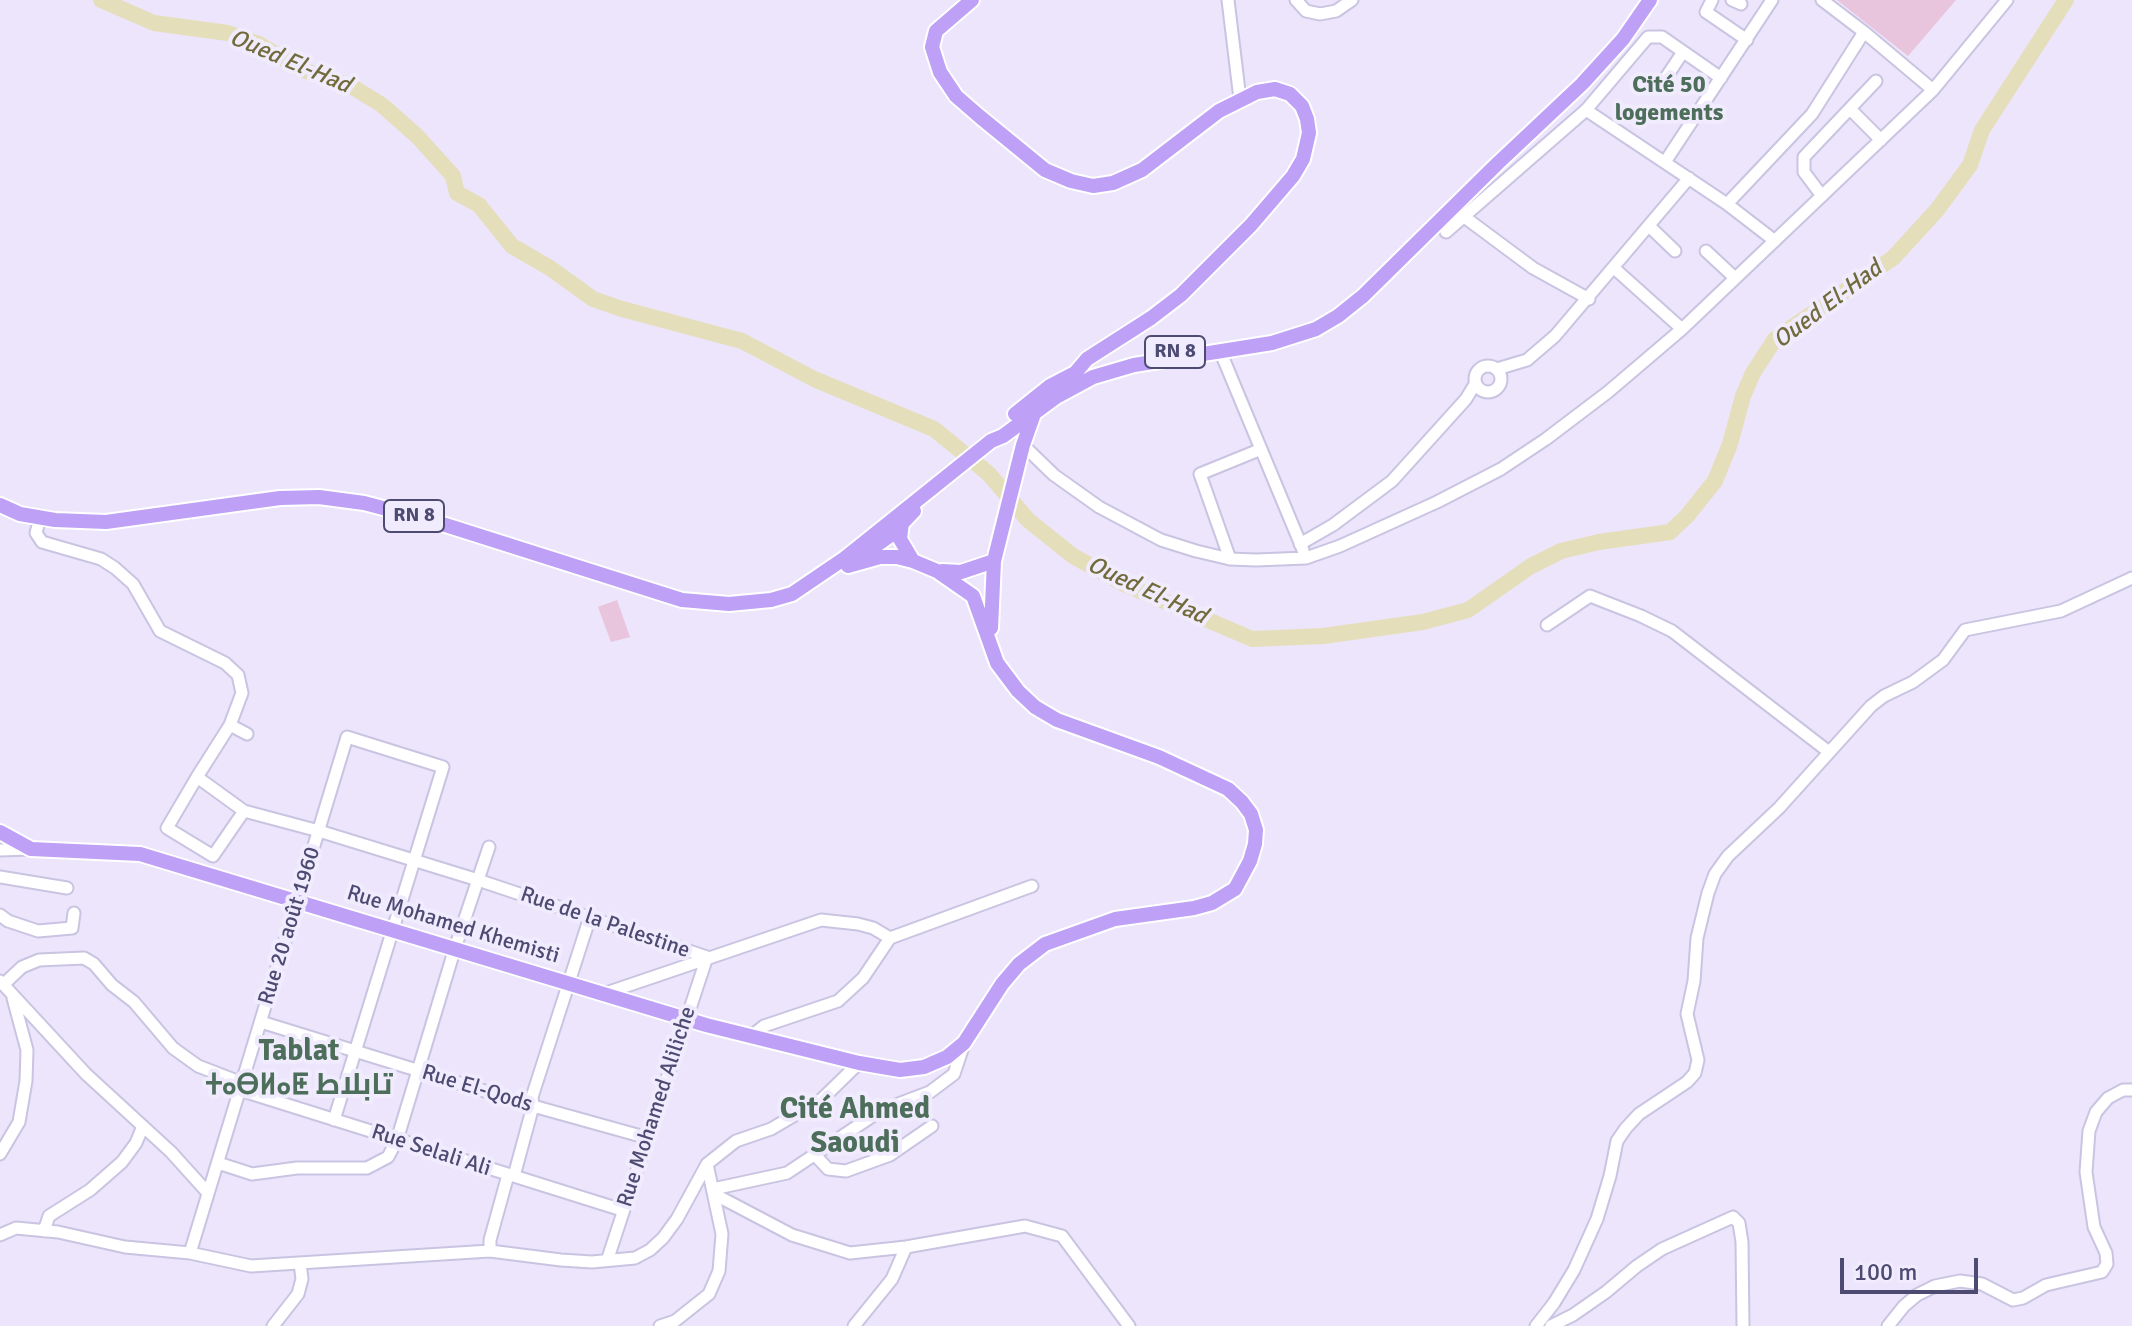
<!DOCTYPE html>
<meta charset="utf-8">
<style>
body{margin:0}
#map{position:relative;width:2132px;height:1326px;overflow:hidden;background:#ece5fb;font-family:Signika,sans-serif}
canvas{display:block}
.scale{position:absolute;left:1840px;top:1258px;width:138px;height:36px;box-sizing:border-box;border:4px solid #4e4b73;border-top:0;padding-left:10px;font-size:24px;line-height:28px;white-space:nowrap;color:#4e4b73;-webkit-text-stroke:6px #f1ebfe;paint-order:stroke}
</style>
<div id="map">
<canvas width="2132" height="1326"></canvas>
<div class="scale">100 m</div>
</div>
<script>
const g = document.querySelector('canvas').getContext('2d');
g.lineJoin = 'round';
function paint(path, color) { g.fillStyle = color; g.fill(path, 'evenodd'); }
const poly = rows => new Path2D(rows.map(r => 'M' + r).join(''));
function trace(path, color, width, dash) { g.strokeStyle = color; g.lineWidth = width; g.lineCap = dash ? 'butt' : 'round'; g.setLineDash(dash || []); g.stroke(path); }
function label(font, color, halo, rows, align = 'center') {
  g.font = font + ' Signika,Cairo,"Noto Sans Tifinagh",sans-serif'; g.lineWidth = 8; g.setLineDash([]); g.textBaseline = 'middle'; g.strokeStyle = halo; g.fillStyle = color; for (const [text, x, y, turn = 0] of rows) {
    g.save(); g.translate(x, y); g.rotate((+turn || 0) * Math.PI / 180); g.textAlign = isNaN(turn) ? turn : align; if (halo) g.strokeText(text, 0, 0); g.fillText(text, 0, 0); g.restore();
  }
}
paint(poly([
 [1837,0,1956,0,1908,56],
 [617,600,630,637,611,642,598,607]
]), '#e8c4dd');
trace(poly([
 [101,0,154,23,228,33,259,44,300,69,351,86,382,105,418,137,453,176,457,193,479,205,512,246,550,268,593,299,622,309,742,341,814,379,934,429,989,474,1028,520,1073,556,1124,584,1252,639,1323,636,1423,622,1468,610,1531,566,1561,551,1599,542,1670,532,1687,516,1715,481,1730,444,1743,396,1753,373,1775,339,1893,258,1937,210,1970,165,1982,130,2066,0]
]), '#e4deba', 16);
const minor = poly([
 [1228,0,1240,99],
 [1296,0,1306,11,1320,14,1336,11,1352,0],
 [1712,0,1706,12,1747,40],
 [1732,0,1741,4],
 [1864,32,1933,90],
 [1659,88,1683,52],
 [1586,110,1727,204,1775,241],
 [1851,110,1881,140],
 [1665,162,1772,0],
 [1822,196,1804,172,1804,157,1876,81],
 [1727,204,1812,114,1864,32,1822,0],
 [1459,213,1533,268,1589,299],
 [1649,226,1675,251],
 [1446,232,1586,110,1648,37,1662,37,1721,78],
 [1706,251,1735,278],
 [1614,268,1682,329],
 [1221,353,1303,550],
 '1475 379a13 13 0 1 1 26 0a13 13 0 1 1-26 0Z',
 [1497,369,1527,360,1555,336,1689,178],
 [1023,445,1054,475,1099,507,1161,540,1196,551,1230,559,1256,560,1306,558,1340,546,1437,502,1501,469,1546,439,1608,392,1682,329,1933,90,2007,0],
 [40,517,36,533,42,542,101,559,115,568,133,584,160,631,225,663,238,675,242,693,230,725],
 [1300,544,1333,525,1392,481,1466,399,1475,384],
 [1230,559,1200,474,1259,450],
 [1547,625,1590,596,1641,616,1672,631,1829,752],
 [247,734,230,725,197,777,244,811,319,831,478,880,707,957],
 [197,777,167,828,213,856,244,811],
 [0,850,31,849],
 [0,877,67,888],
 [0,915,8,921,38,931,72,928,74,913],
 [0,981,86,1074,171,1152,208,1193],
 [4,984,22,967,39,960,84,958,94,964,112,985,134,1002,173,1048,198,1066,242,1083],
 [606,993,821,920,858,924,873,928,890,938],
 [261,1022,533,1106,648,1138],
 [750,1037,764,1026,838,1001,863,978,890,938,1032,886],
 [240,1090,622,1210],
 [0,1154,19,1122,26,1081,27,1050,13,998],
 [815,1155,828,1169,846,1171,890,1155,932,1126],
 [218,1163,252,1174,297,1168,367,1168,388,1157,397,1140,455,948,489,847],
 [514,1176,533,1106,532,1097,590,917],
 [713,1189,787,1173,880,1111,930,1092,954,1074,964,1044],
 [714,1194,792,1235,850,1253,906,1247,892,1279,854,1326],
 [44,1231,49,1216,90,1190,122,1162,136,1143,143,1126],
 [0,1235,16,1228,58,1232,125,1247,190,1253,251,1266,490,1251,561,1260,592,1262,635,1258,650,1250,663,1238,677,1219,707,1164,736,1141,771,1129,822,1099,859,1063],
 [906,1247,1025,1226,1062,1236,1129,1326],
 [490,1251,490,1240,508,1175],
 [190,1253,347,737,443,767,334,1120],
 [608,1258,707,957],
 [273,1326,298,1294,302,1279,300,1263],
 [660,1326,675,1321,709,1294,719,1271,722,1234,707,1164],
 [1536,1326,1554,1303,1574,1270,1597,1219,1610,1176,1617,1141,1626,1128,1639,1114,1687,1082,1695,1073,1698,1060,1687,1014,1694,981,1697,938,1708,893,1715,874,1728,856,1779,808,1871,706,1884,696,1913,682,1943,660,1965,630,2061,611,2132,578],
 [1551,1326,1573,1315,1606,1292,1637,1266,1662,1249,1733,1217,1739,1223,1742,1242,1743,1326],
 [1888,1326,1904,1306,1917,1295,1935,1286,1960,1281,1982,1284,2013,1300,2023,1298,2046,1285,2102,1272,2107,1264,2106,1253,2094,1227,2086,1172,2089,1131,2096,1112,2108,1098,2123,1090,2132,1090]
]);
const major = poly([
 [972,0,936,31,932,47,940,72,956,96,979,116,1045,170,1071,181,1093,186,1113,183,1142,170,1219,111,1257,92,1275,89,1290,94,1302,106,1307,119,1309,133,1303,159,1293,176,1251,225,1181,295,1151,318,1087,359,1076,372,1069,390],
 [1015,414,1050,386,1077,372],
 [0,505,20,514,55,520,106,522,280,498,319,497,364,503,436,522,682,600,729,604,771,600,792,594,845,558,991,441,1003,436,1056,397,1093,377,1134,365,1272,343,1316,329,1338,316,1363,296,1497,164,1582,84,1623,39,1650,0],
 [902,522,900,539,913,561],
 [860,557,892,534,914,511],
 [942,571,961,572,994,561],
 [991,628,994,561,1023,445,1035,411],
 [0,832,31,849,140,854,706,1025,859,1063,900,1070,924,1067,947,1057,964,1043,1002,984,1019,964,1045,944,1115,919,1194,908,1212,903,1235,889,1250,861,1255,844,1256,830,1251,814,1242,802,1228,789,1159,757,1057,720,1035,707,1018,691,997,663,973,596,937,571,913,561,897,557,880,557,848,566]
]);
trace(minor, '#c9c4e1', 15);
trace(major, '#fff', 18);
trace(minor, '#fff', 11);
trace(major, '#bea0f7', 14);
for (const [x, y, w] of [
 [1175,352,60],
 [414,516,60]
]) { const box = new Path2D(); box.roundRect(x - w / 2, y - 16, w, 32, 6); g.fillStyle = '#f1ebfe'; g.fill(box); trace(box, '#4e4b73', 2); }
label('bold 20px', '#4e4b73', null, [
 ["RN 8",1175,352],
 ["RN 8",414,516]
]);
label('22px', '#4e4b73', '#f1ebfe', [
 ["Rue de la Palestine",605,923,19],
 ["Rue Mohamed Khemisti",453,925,17],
 ["Rue 20 août 1960",290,926,-73],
 ["Rue El-Qods",477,1089,17],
 ["Rue Mohamed Aliliche",657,1107,-72],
 ["Rue Selali Ali",431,1151,18]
]);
label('italic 24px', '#716b3c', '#f1ebfe', [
 ["Oued El-Had",290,62,23],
 ["Oued El-Had",1828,305,-37],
 ["Oued El-Had",1147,591,25]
]);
label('bold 24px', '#4d6e5a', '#f1ebfe', [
 ["Cité 50",1669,86],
 ["logements",1669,114]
]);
label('bold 30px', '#4d6e5a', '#f1ebfe', [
 ["Tablat",299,1052],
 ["ⵜⴰⴱⵍⴰⵟ تابلاط",299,1086],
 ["Cité Ahmed",855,1110],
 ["Saoudi",855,1144]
]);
</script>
